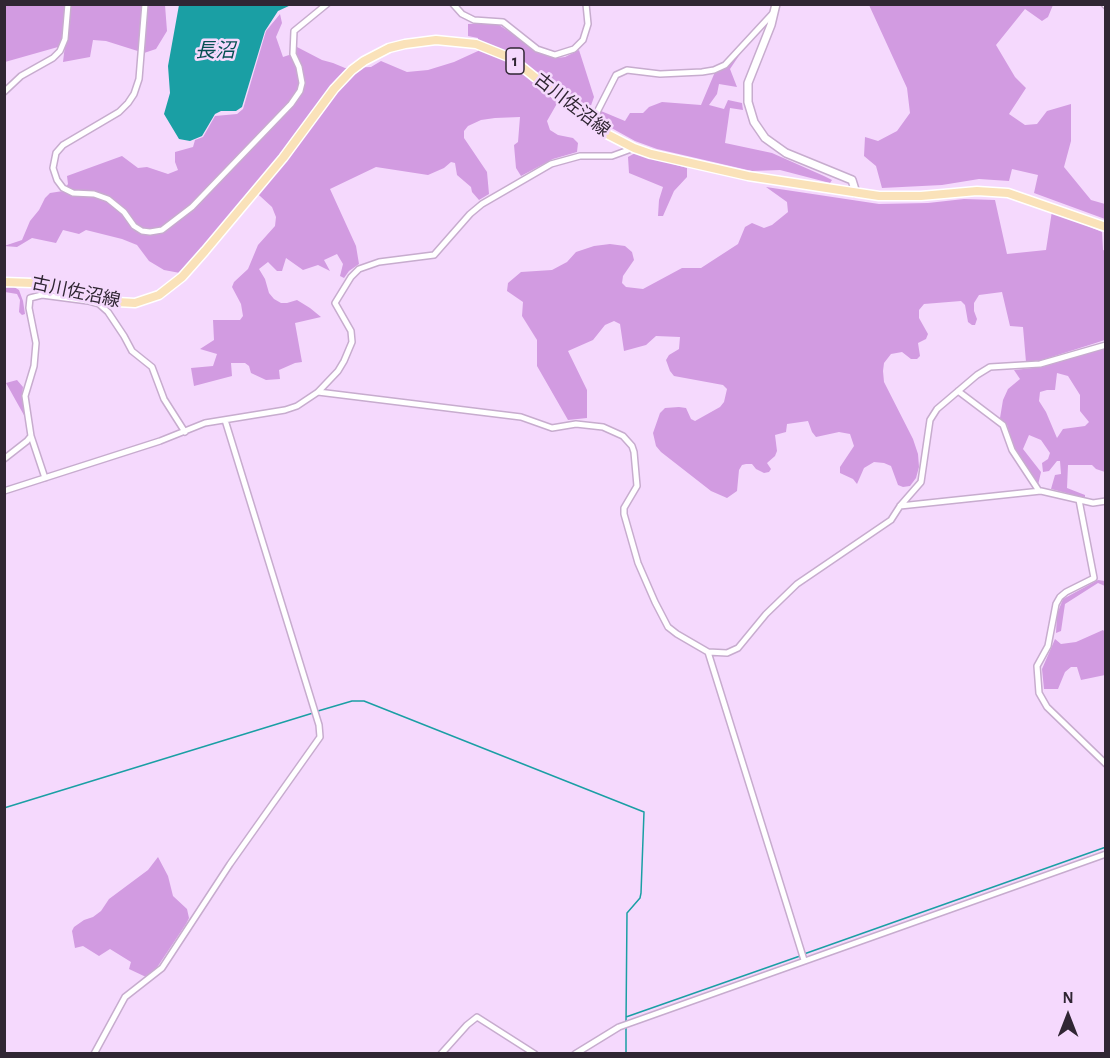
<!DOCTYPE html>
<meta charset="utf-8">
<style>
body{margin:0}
#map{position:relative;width:1110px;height:1058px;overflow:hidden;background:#f5d9fd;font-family:"Alegreya Sans",sans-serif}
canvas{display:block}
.frame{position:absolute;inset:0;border:6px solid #302633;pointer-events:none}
.north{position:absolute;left:1038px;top:986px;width:60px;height:60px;-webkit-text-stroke:4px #f5d9fd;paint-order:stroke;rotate:0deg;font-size:16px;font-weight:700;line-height:24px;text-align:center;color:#302633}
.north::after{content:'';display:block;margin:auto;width:21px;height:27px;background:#302633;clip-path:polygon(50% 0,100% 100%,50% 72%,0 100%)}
</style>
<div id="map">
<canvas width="1110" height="1058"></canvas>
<div class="frame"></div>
<div class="north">N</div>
</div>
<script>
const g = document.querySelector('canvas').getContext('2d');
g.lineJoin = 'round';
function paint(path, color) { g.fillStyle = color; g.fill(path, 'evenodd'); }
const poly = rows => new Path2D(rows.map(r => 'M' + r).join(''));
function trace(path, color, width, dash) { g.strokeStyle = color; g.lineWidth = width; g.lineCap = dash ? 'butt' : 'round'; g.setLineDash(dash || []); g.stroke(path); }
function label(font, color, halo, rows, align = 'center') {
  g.font = font + ' "Alegreya Sans","Noto Sans JP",sans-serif'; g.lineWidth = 5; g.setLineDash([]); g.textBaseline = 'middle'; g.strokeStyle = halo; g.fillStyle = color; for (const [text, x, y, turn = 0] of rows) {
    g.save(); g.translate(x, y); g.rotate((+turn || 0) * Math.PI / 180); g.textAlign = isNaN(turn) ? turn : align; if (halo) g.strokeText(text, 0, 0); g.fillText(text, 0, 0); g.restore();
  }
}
paint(poly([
 [5,5,165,5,167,31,156,49,144,53,106,41,93,40,90,57,63,62,65,45,5,62],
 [869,5,1053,5,1048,17,1042,21,1025,9,996,45,1015,77,1026,88,1009,114,1025,125,1037,124,1047,111,1071,104,1071,141,1064,167,1091,200,1105,204,1105,219,1034,193,1038,175,1012,169,1009,181,979,179,942,185,882,188,876,166,864,156,865,137,878,141,897,131,910,113,907,88],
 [280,14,282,23,276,37,283,57,289,55,297,47,322,60,333,63,345,68,371,67,381,61,407,72,428,70,454,62,478,51,478,38,468,36,468,24,496,23,547,56,556,58,565,57,579,50,594,97,588,114,563,93,547,121,550,130,558,135,573,138,578,143,577,152,553,159,521,176,516,168,514,145,518,142,520,117,495,118,481,120,468,126,464,131,464,138,487,172,489,194,479,200,472,192,471,187,457,175,455,163,451,162,444,168,428,175,376,167,330,189,356,246,359,264,349,271,344,278,340,276,343,264,337,254,324,260,330,271,318,265,303,270,286,258,282,271,277,271,268,262,259,269,265,279,269,293,274,299,281,303,287,303,297,300,310,308,321,317,295,323,302,362,295,363,279,370,280,379,266,380,251,373,249,366,245,363,231,363,232,376,194,386,191,368,213,366,217,354,200,349,214,340,213,320,240,320,243,316,241,304,232,287,234,282,248,269,258,245,275,226,276,217,272,207,260,196,252,190,180,273,164,270,149,261,137,245,122,239,86,230,79,234,63,230,56,243,32,238,17,247,4,246,22,240,30,221,39,210,45,198,50,193,63,191,68,184,67,176,122,156,138,168,147,167,168,174,178,170,175,162,175,152,193,147,195,140,203,137,215,116,237,114,243,109,266,31],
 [746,45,730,69,737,87,719,84,717,94,709,105,724,109,728,100,742,103,743,110,730,108,725,143,772,153,824,176,832,180,830,183,780,170,752,171,657,149,635,141,597,120,601,111,625,121,630,113,643,113,649,107,662,102,701,105,715,72],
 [635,153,687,168,687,177,674,191,663,216,658,216,659,200,663,187,629,173,628,157],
 [766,187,879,204,928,203,964,199,995,200,1007,254,1046,250,1052,211,1102,232,1103,250,1106,251,1105,340,1042,360,1026,362,1023,327,1010,326,1002,292,979,295,974,303,974,311,977,319,975,325,972,325,968,322,965,305,961,301,924,304,919,310,919,318,928,334,926,339,918,343,920,356,917,359,911,359,902,352,891,354,884,363,883,371,884,382,913,439,918,454,919,467,916,478,910,486,903,487,898,485,891,466,884,463,874,462,864,468,857,484,853,479,840,473,840,467,854,446,850,434,839,432,816,437,812,432,808,421,787,424,786,432,775,435,777,451,775,456,767,463,771,469,769,472,764,473,756,469,752,464,746,464,742,465,739,470,737,491,727,498,711,491,661,452,656,446,653,433,660,413,665,408,679,407,686,408,691,419,695,421,720,407,724,402,727,389,723,385,674,376,670,371,666,360,669,355,679,349,680,337,656,336,646,345,624,351,620,324,614,321,605,325,593,340,568,351,587,390,587,418,568,420,537,366,537,340,522,316,523,302,507,291,508,283,521,272,552,270,567,262,576,252,594,246,610,244,625,246,632,252,634,260,623,276,622,283,626,287,643,289,682,268,701,268,738,244,745,227,752,223,764,228,772,225,788,212,787,202],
 [14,287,19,290,23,301,25,314,22,315,19,312,20,300,17,294,5,292,5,288],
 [1105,348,1105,472,1096,469,1092,465,1068,465,1067,488,1085,495,1085,498,1051,489,1055,475,1061,474,1060,461,1057,461,1049,471,1043,472,1042,463,1048,459,1050,453,1041,440,1029,435,1023,449,1041,472,1038,485,1014,449,1007,425,1000,418,1003,400,1008,389,1020,379,1014,370,1042,367],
 [1057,373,1068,376,1080,395,1080,411,1089,422,1085,426,1063,429,1057,438,1046,412,1039,401,1040,392,1047,390,1055,390],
 [17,380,23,387,22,397,25,417,6,383],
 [1098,580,1105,581,1105,586,1098,583,1065,604,1061,631,1056,633,1057,614,1063,599],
 [1103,630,1105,632,1105,675,1081,680,1077,667,1071,667,1065,672,1058,689,1044,689,1042,669,1055,639,1061,644,1076,642],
 [158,857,168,876,173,896,187,909,189,918,186,924,156,969,146,977,129,969,131,962,110,949,99,956,83,946,75,948,72,931,74,927,84,920,93,917,101,911,109,899,148,870]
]), '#d29be1');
paint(poly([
 [179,5,291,5,278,11,265,31,242,107,236,111,221,111,215,114,202,136,190,141,179,139,164,114,170,93,168,66]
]), '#1a9fa4');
trace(poly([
 [318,711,352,701,364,701,644,812,641,893,640,898,627,913,626,1023],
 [4,808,313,713],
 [804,954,1106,847],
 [626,1017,800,956],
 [626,1054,626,1028]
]), '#1a9fa4', 1.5);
const street = poly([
 [145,4,139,79,134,94,128,103,119,112,63,145,56,153,53,168,57,180,63,188,73,193,94,194,108,199,124,212,134,226,142,231,150,232,162,230,192,207,291,104,300,91,302,83,299,67,293,54,294,31,327,4],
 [453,4,462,14,474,20,503,22,537,49,555,55,574,49,583,40,588,24,586,4],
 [1104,4,1106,6],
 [4,92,21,76,53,58,60,51,65,39,68,4],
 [591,124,616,75,627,70,660,74,702,72,714,70,725,65,774,12],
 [88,301,99,304,108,312,124,336,132,351,152,367,164,399,185,432],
 [958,391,1003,425,1012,450,1039,491],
 [318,392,521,417,552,428,576,424,603,427,623,436,632,446,634,452,637,486,624,508,624,514,638,563,655,602,668,627,677,634,708,652,727,653,738,648,766,614,797,584,891,520,900,506,921,482,930,420,937,409,977,375,990,367,1040,364,1106,345],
 [31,436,45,478],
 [4,459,27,441,31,436,25,396,34,366,36,343,29,308,30,298,42,295,88,301,90,296],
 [4,491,160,441,205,423,285,410,297,406,318,392,338,371,344,361,352,342,351,331,335,303,351,277,359,269,379,262,434,255,470,214,482,204,551,164,580,156,612,156,634,148],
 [1079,500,1094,578,1066,592,1060,597,1056,604,1048,646,1037,666,1039,693,1047,707,1106,764],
 [900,506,1041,491,1093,503,1106,501],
 [708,652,804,960],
 [94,1054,125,997,162,968,230,864,320,737,319,725,225,420],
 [441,1054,467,1025,477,1017,535,1054],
 [575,1054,619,1027,1106,854]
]);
const secondary = poly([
 [776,4,771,25,748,83,748,102,754,122,765,138,786,153,852,180,856,193]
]);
const primary = poly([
 [4,282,33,283,117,302,135,303,159,295,182,277,205,251,283,158,334,89,352,70,364,61,389,48,405,44,436,40,476,44,511,58,603,132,634,148,651,154,748,176,879,196,921,196,977,191,1008,193,1106,227]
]);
trace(street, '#c7acce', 8);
trace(secondary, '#c7acce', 10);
trace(primary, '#fff', 11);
trace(street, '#fff', 5);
trace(secondary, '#fff', 7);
trace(primary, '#fae2b9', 8);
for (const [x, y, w] of [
 [515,61,18]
]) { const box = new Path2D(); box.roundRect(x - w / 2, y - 13, w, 26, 4.5); g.fillStyle = '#f5d9fd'; g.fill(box); trace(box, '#302633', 1.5); }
label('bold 16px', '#302633', null, [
 ["1",515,61]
]);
label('18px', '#302633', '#f5d9fd', [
 ["古川佐沼線",572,105,38],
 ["古川佐沼線",76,292,12]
]);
label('italic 20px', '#064f52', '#f5d9fd', [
 ["長沼",215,51]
]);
</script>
